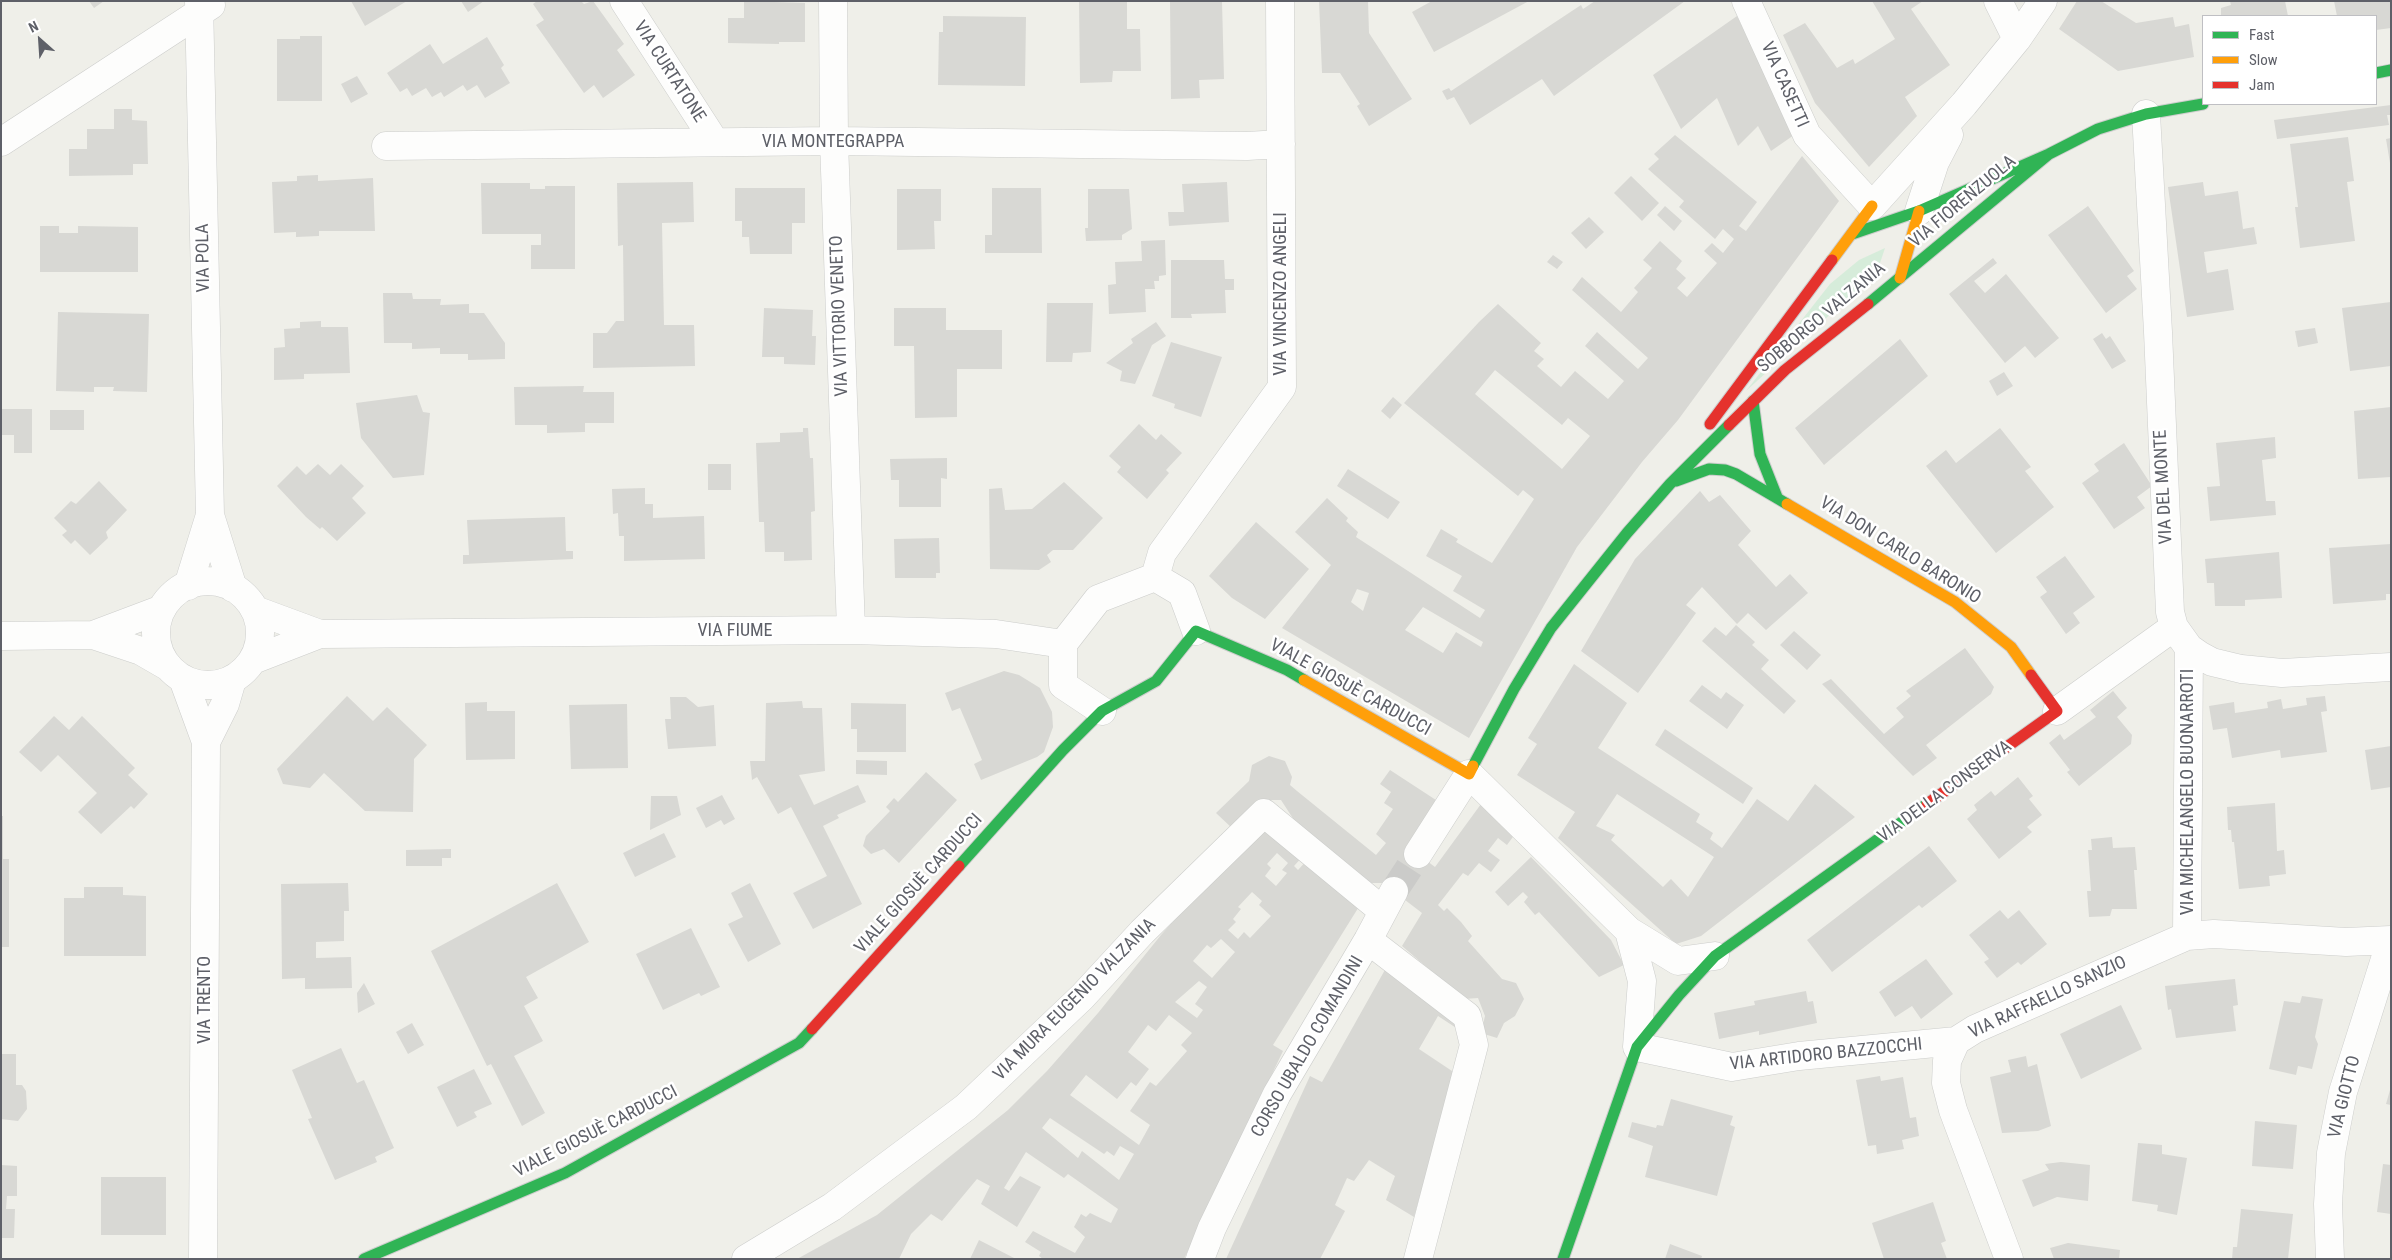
<!DOCTYPE html>
<meta charset="utf-8">
<style>
body{margin:0}
#map{position:relative;width:2392px;height:1260px;overflow:hidden;background:#efefe9;font-family:"Roboto Condensed",sans-serif}
canvas{display:block}
.frame{position:absolute;inset:0;border:2px solid #5e6068;pointer-events:none}
.legend{position:absolute;left:2202px;top:15px;width:175px;height:90px;box-sizing:border-box;background:#fff;border:1px solid #bfbfc3;margin:0;padding:6px 9px;list-style:none;font-size:15px;color:#5e6068}
.legend li{display:flex;align-items:center;gap:10px;height:25px}
.legend b{width:25px;border:1px solid #bfbfc3}
.north{position:absolute;left:15px;top:15px;width:50px;height:50px;-webkit-text-stroke:4px #fff;paint-order:stroke;rotate:334deg;font-size:14px;font-weight:700;line-height:20px;text-align:center;color:#5e6068}
.north::after{content:'';display:block;margin:auto;width:18px;height:22px;background:#5e6068;clip-path:polygon(50% 0,100% 100%,50% 72%,0 100%)}
</style>
<div id="map">
<canvas width="2392" height="1260"></canvas>
<div class="frame"></div>
<ul class="legend">
<li><b style="height:6px;background:#30b455"></b>Fast</li>
<li><b style="height:6px;background:#ff9f0a"></b>Slow</li>
<li><b style="height:6px;background:#e5322d"></b>Jam</li>
</ul>
<div class="north">N</div>
</div>
<script>
const g = document.querySelector('canvas').getContext('2d');
g.lineJoin = 'round';
function paint(path, color) { g.fillStyle = color; g.fill(path, 'evenodd'); }
const poly = rows => new Path2D(rows.map(r => 'M' + r).join(''));
function trace(path, color, width, dash) { g.strokeStyle = color; g.lineWidth = width; g.lineCap = dash ? 'butt' : 'round'; g.setLineDash(dash || []); g.stroke(path); }
function label(font, color, halo, rows, align = 'center') {
  g.font = font + ' "Roboto Condensed",sans-serif'; g.lineWidth = 5; g.setLineDash([]); g.textBaseline = 'middle'; g.strokeStyle = halo; g.fillStyle = color; for (const [text, x, y, turn = 0] of rows) {
    g.save(); g.translate(x, y); g.rotate((+turn || 0) * Math.PI / 180); g.textAlign = isNaN(turn) ? turn : align; if (halo) g.strokeText(text, 0, 0); g.fillText(text, 0, 0); g.restore();
  }
}
paint(poly([
 [1885,248,1877,272,1746,391,1830,284,1859,260]
]), '#d6ecda');
paint(poly([
 [89,1,104,1,94,8],
 [351,1,407,1,365,26],
 [461,1,484,1,468,12],
 [537,1,581,1,584,4,593,1,624,44,617,50,635,75,603,98,594,85,584,93,536,25,544,20,533,4],
 [744,1,805,3,805,42,779,42,779,44,728,43,728,18,744,18],
 [1079,1,1127,1,1127,29,1140,29,1141,71,1113,71,1112,82,1080,83],
 [1170,1,1222,1,1224,79,1199,80,1200,98,1171,99],
 [1319,1,1368,1,1369,33,1412,99,1369,126,1357,106,1360,104,1340,73,1322,73],
 [1432,1,1529,1,1434,52,1412,12],
 [1595,1,1685,1,1554,96,1542,79,1470,125,1454,97,1447,100,1442,91,1449,88,1451,91,1581,5,1583,9],
 [1872,1,1923,1,1911,9,1950,65,1905,97,1917,116,1869,167,1815,103,1783,35,1805,23,1837,68,1853,59,1855,64,1895,39],
 [2077,1,2101,1,2136,23,2173,17,2175,27,2189,24,2194,57,2118,71,2059,29],
 [2230,1,2285,1,2288,16,2221,16,2221,8,2231,5],
 [2334,1,2391,1,2391,28,2376,30,2376,16,2337,16],
 [943,16,1026,17,1025,86,938,85,939,32,943,32],
 [1737,16,1794,135,1771,151,1758,126,1738,146,1717,98,1681,129,1653,75],
 [300,36,322,36,322,101,277,101,277,39,300,39],
 [487,37,504,65,501,68,510,83,485,98,477,85,467,91,463,85,444,97,441,92,432,97,426,88,412,96,407,88,400,92,387,73,430,44,443,64],
 [357,76,368,94,351,103,341,84],
 [2391,105,2391,115,2387,115,2389,125,2277,139,2274,120],
 [114,109,132,109,132,120,147,121,148,164,133,164,133,175,69,176,69,149,87,149,87,129,114,129],
 [1675,135,1757,202,1739,226,1746,231,1802,156,1839,201,1678,420,1642,462,1577,547,1469,738,1282,628,1331,565,1295,532,1327,498,1348,518,1346,521,1358,532,1356,537,1480,618,1485,610,1453,591,1462,576,1426,556,1441,529,1458,539,1456,542,1492,563,1534,499,1523,490,1518,496,1404,403,1479,322,1498,304,1541,343,1534,351,1544,359,1537,366,1561,387,1575,371,1608,399,1624,381,1585,346,1597,332,1638,369,1648,358,1572,290,1582,277,1621,312,1638,292,1634,288,1652,268,1643,260,1660,241,1682,261,1676,269,1686,278,1677,288,1687,297,1717,263,1704,251,1712,243,1723,253,1734,239,1723,229,1715,239,1679,207,1684,201,1648,169,1659,159,1654,154],
 [1495,370,1562,425,1568,418,1590,436,1562,469,1475,394],
 [1357,589,1369,593,1363,611,1351,602],
 [1423,607,1483,642,1481,647,1456,632,1443,653,1405,630],
 [2348,137,2354,181,2347,182,2355,241,2300,248,2295,207,2298,207,2290,144],
 [2391,138,2391,163,2390,163,2386,139],
 [318,175,318,181,373,178,375,231,319,231,319,236,296,237,296,232,274,233,272,182,297,181,297,176],
 [1631,176,1659,203,1642,221,1614,193],
 [693,182,694,222,662,223,664,325,694,325,695,366,593,368,593,333,607,333,616,321,624,321,623,245,618,246,617,183],
 [1227,182,1229,222,1169,226,1168,212,1184,212,1182,184],
 [2203,182,2205,196,2238,191,2243,229,2254,227,2257,244,2204,252,2207,273,2228,269,2234,310,2187,317,2168,187],
 [481,183,530,183,530,189,545,189,545,186,575,186,575,269,531,269,531,245,541,245,541,234,482,234],
 [735,188,805,188,805,223,792,223,792,254,750,254,749,237,742,237,742,221,735,221],
 [992,188,1041,188,1042,253,985,253,985,235,992,235],
 [897,189,941,189,941,221,934,221,935,249,897,250],
 [1088,189,1129,189,1132,229,1122,235,1122,240,1086,241,1085,228,1088,228],
 [1665,206,1682,221,1674,231,1657,215],
 [2088,206,2134,271,2127,276,2137,289,2106,313,2048,235],
 [1589,217,1604,232,1586,249,1571,233],
 [40,226,59,226,59,233,78,233,78,226,138,227,138,272,40,272],
 [1165,240,1166,275,1159,276,1159,281,1154,281,1155,289,1145,289,1146,312,1109,314,1108,285,1116,284,1115,262,1142,261,1141,241],
 [1553,255,1563,262,1557,269,1547,262],
 [1993,258,1997,263,1974,281,1985,293,2006,274,2059,338,2035,358,2025,346,2005,363,1949,294],
 [1171,260,1224,260,1225,279,1234,279,1234,290,1225,290,1226,313,1191,314,1192,318,1171,318],
 [383,293,412,293,413,299,441,299,440,305,469,304,469,313,484,313,505,343,505,359,468,360,468,354,440,354,440,348,412,349,412,343,384,343],
 [2391,302,2391,366,2350,371,2342,308],
 [1047,303,1093,303,1091,352,1073,353,1072,362,1046,362],
 [764,308,813,310,812,336,816,336,815,365,784,364,784,357,762,357],
 [894,308,946,308,946,330,1002,330,1002,369,957,369,957,417,915,418,914,346,894,346],
 [58,312,149,314,147,392,113,391,114,387,94,387,94,392,56,391],
 [321,321,321,327,348,327,350,373,304,374,304,379,274,380,274,348,285,347,284,329,300,328,300,322],
 [1156,322,1166,336,1152,345,1135,384,1120,381,1122,371,1106,363,1133,343,1131,339],
 [2315,328,2318,343,2298,347,2295,331],
 [2102,333,2106,339,2110,336,2126,361,2112,369,2093,339],
 [1900,339,1928,376,1824,465,1795,428],
 [1171,342,1222,357,1201,417,1174,408,1175,404,1152,396],
 [2004,372,2013,386,1997,396,1989,381],
 [584,386,583,392,614,392,614,423,585,423,585,432,547,433,547,425,515,425,514,387],
 [417,395,423,412,430,413,424,475,393,478,361,438,356,403],
 [1393,397,1402,405,1390,419,1381,411],
 [2391,407,2391,477,2358,479,2354,411],
 [2,409,32,409,32,453,14,453,14,435,2,435],
 [50,410,84,410,84,430,50,430],
 [1139,424,1156,440,1161,434,1182,453,1166,470,1169,473,1147,499,1117,472,1121,467,1109,456],
 [803,428,808,428,810,458,813,458,815,511,811,512,812,560,784,561,784,552,765,552,764,522,759,522,756,443,780,442,780,433,803,432],
 [2000,428,2031,467,2025,471,2054,507,1996,553,1926,466,1946,450,1956,463],
 [2275,437,2276,458,2262,460,2266,501,2275,501,2276,515,2210,521,2207,487,2220,486,2216,443],
 [2124,443,2152,486,2137,497,2145,508,2114,529,2082,483,2099,471,2094,464],
 [947,458,947,479,941,478,941,507,899,507,899,480,891,480,890,459],
 [318,464,330,475,341,464,364,486,352,498,366,513,337,541,322,527,320,529,306,517,277,486,297,466,306,475],
 [708,464,731,464,731,490,708,490],
 [1348,469,1400,502,1388,519,1337,486],
 [99,481,127,510,106,532,108,538,90,555,75,540,71,544,62,535,67,531,54,518,71,501,76,504],
 [1064,482,1103,518,1073,550,1053,550,1047,555,1051,562,1039,570,990,569,989,489,1002,488,1005,510,1032,509],
 [645,488,645,504,653,504,653,518,704,516,705,559,624,561,624,536,619,536,618,513,613,514,612,489],
 [1700,491,1709,502,1720,495,1751,531,1738,545,1776,587,1790,574,1808,593,1766,630,1748,613,1737,624,1702,587,1686,605,1696,613,1638,693,1581,651,1635,559],
 [565,517,566,551,573,551,573,559,463,564,463,555,469,555,467,520],
 [1256,522,1309,569,1265,619,1232,598,1209,576],
 [939,538,940,573,936,573,936,578,895,578,894,539],
 [2391,544,2391,594,2386,594,2386,600,2333,604,2329,548],
 [2279,552,2282,598,2245,600,2245,606,2215,606,2214,583,2207,583,2205,559],
 [2065,556,2095,597,2073,613,2080,623,2066,634,2040,597,2047,592,2036,577],
 [1736,625,1755,642,1752,645,1769,660,1761,669,1796,701,1784,714,1702,641,1715,627,1726,636],
 [1794,631,1821,655,1807,670,1780,645],
 [1965,648,1994,687,1991,694,1926,745,1937,758,1913,776,1822,684,1831,679,1884,734,1904,717,1896,708,1911,696,1906,691],
 [1574,664,1627,703,1598,748,1700,814,1696,822,1713,833,1710,839,1722,848,1757,799,1788,821,1815,784,1855,817,1701,936,1676,944,1558,838,1575,812,1517,775,1537,744,1528,738],
 [1617,794,1714,857,1688,897,1671,879,1663,887,1611,840,1615,835,1596,826],
 [1004,671,1019,675,1040,688,1052,712,1053,727,1044,752,1037,757,981,780,974,764,982,760,960,708,952,711,945,693],
 [1702,685,1721,699,1726,692,1744,705,1727,729,1689,701],
 [2113,691,2127,708,2117,717,2132,735,2131,744,2079,786,2067,772,2070,770,2049,743,2060,734,2064,740,2096,717,2090,710],
 [347,696,373,721,387,707,427,745,414,759,413,812,365,811,324,773,310,788,283,784,277,769],
 [2325,696,2327,711,2321,712,2327,752,2281,758,2280,750,2232,758,2227,728,2213,730,2209,706,2234,702,2235,713,2268,708,2267,702,2281,699,2283,709,2307,705,2306,698],
 [670,697,686,697,698,707,714,705,716,746,668,749,665,719,671,719],
 [802,701,803,708,822,708,825,771,799,775,814,805,858,785,866,802,837,815,839,818,823,826,862,904,813,929,793,893,827,876,791,807,778,814,757,777,752,780,750,761,765,761,766,703],
 [487,702,487,711,515,711,515,759,466,760,465,703],
 [851,703,906,704,906,752,857,752,857,729,851,729],
 [627,704,628,768,571,769,569,705],
 [54,716,69,730,82,716,135,768,128,775,148,794,134,809,131,806,101,834,78,812,97,793,58,755,41,772,19,752],
 [1665,729,1753,788,1743,804,1655,745],
 [2391,746,2391,787,2371,790,2365,750],
 [1269,756,1285,761,1292,777,1290,785,1297,791,1376,855,1386,843,1376,834,1393,809,1384,803,1391,792,1380,784,1390,770,1439,802,1411,849,1435,867,1481,804,1518,830,1507,845,1498,838,1488,851,1500,860,1491,872,1479,863,1468,876,1463,873,1438,905,1444,911,1447,908,1461,922,1472,936,1468,941,1502,979,1516,983,1524,999,1515,1016,1504,1023,1497,1038,1481,1033,1485,1016,1478,998,1464,999,1402,946,1422,913,1383,883,1369,883,1294,820,1281,800,1260,800,1233,829,1216,813,1249,781,1252,765],
 [856,760,887,761,887,775,856,774],
 [926,772,957,800,899,863,884,849,871,854,863,846,866,836,890,811,886,807,894,798,898,802],
 [2018,777,2033,796,2029,799,2042,815,2027,827,2032,832,1999,859,1967,819,1977,810,1974,805,1991,791,1995,796],
 [722,795,735,819,724,825,721,820,706,828,696,808],
 [651,796,677,796,681,815,650,830],
 [2275,803,2277,851,2284,850,2286,874,2269,876,2270,886,2239,889,2234,842,2232,842,2231,830,2228,830,2227,807],
 [1,816,3,816,3,859,9,859,9,947,1,947],
 [1266,818,1306,853,1294,866,1298,870,1308,859,1360,905,1273,1045,1283,1051,1184,1259,1043,1259,1039,1256,1041,1252,1025,1242,1033,1231,1075,1253,1085,1237,1074,1227,1081,1214,1086,1217,1090,1213,1111,1223,1118,1209,1068,1174,1064,1178,1026,1152,1004,1188,1009,1191,1020,1176,1041,1187,1017,1227,981,1204,990,1186,977,1179,942,1221,931,1214,911,1234,899,1259,797,1259,877,1215,1008,1110,1047,1071,1098,1013,1161,935],
 [1277,853,1288,863,1282,870,1287,873,1276,886,1265,876,1271,868,1267,864],
 [1252,892,1262,901,1259,905,1271,916,1250,938,1244,932,1238,939,1228,930,1236,922,1233,919,1241,909,1238,907],
 [1221,939,1235,952,1212,978,1193,961,1207,945,1211,948],
 [1199,981,1207,987,1195,1004,1203,1010,1197,1018,1175,1002],
 [1169,1015,1192,1033,1181,1045,1187,1051,1156,1086,1150,1082,1130,1111,1150,1125,1139,1145,1070,1095,1086,1075,1117,1099,1131,1082,1136,1086,1149,1069,1128,1052,1148,1025,1156,1031],
 [1050,1118,1104,1154,1107,1151,1114,1156,1120,1146,1134,1154,1119,1180,1082,1151,1078,1158,1042,1128],
 [664,833,676,857,635,877,623,853],
 [2112,837,2113,848,2135,847,2137,870,2134,870,2137,909,2112,909,2110,916,2089,917,2087,891,2091,891,2088,850,2092,850,2091,839],
 [1929,846,1957,881,1922,908,1919,905,1832,972,1807,940],
 [451,849,451,858,442,858,442,866,406,866,406,850],
 [1531,857,1611,940,1624,965,1599,977,1539,912,1535,915,1524,902,1528,897,1523,892,1508,906,1495,892],
 [348,883,349,911,344,911,344,941,316,942,316,958,351,957,352,988,305,989,305,978,282,979,281,884],
 [557,883,589,942,526,977,538,998,524,1006,543,1041,514,1056,545,1113,522,1126,491,1064,487,1066,431,951],
 [750,883,781,944,748,962,728,924,743,917,731,893],
 [84,887,123,887,123,895,146,896,146,956,64,956,64,898,84,898],
 [2000,910,2008,919,2019,910,2047,944,2021,965,2018,962,1997,978,1984,962,1989,959,1969,935],
 [691,928,720,987,701,996,699,993,663,1010,636,954],
 [1926,959,1953,994,1921,1019,1912,1006,1895,1017,1879,992],
 [1386,968,1421,988,1467,1035,1438,1016,1419,1049,1455,1073,1414,1217,1386,1200,1395,1176,1369,1160,1354,1181,1347,1178,1335,1205,1345,1211,1320,1259,1226,1259,1310,1076,1322,1082],
 [2235,979,2238,1005,2233,1006,2236,1031,2176,1038,2171,1009,2168,1010,2165,986],
 [364,983,375,1004,358,1013,357,993],
 [1806,991,1808,1002,1813,1001,1817,1023,1759,1035,1759,1031,1719,1039,1714,1013,1755,1005,1754,1001],
 [2302,996,2323,999,2315,1037,2318,1044,2312,1069,2298,1066,2296,1075,2269,1069,2284,1001,2300,1003],
 [2121,1005,2142,1049,2081,1079,2060,1034],
 [412,1023,424,1045,408,1054,396,1032],
 [341,1048,357,1083,364,1080,394,1148,375,1157,377,1162,335,1180,308,1119,312,1118,292,1070],
 [1,1054,16,1054,16,1085,22,1085,26,1091,27,1109,18,1121,1,1119],
 [2026,1056,2028,1067,2037,1064,2051,1126,2038,1131,2002,1133,1990,1077,2011,1072,2008,1060],
 [474,1069,492,1104,474,1112,477,1117,457,1127,437,1087],
 [1880,1076,1881,1081,1903,1077,1910,1118,1916,1117,1919,1136,1902,1140,1904,1149,1877,1154,1876,1145,1868,1146,1856,1080],
 [2390,1090,2391,1090,2391,1105,2386,1104],
 [1671,1099,1733,1116,1730,1125,1735,1127,1717,1196,1645,1177,1653,1146,1628,1137,1632,1122,1656,1128,1657,1125,1663,1126],
 [2255,1121,2297,1125,2293,1169,2252,1166],
 [2138,1143,2162,1145,2162,1154,2187,1158,2177,1215,2157,1211,2158,1205,2132,1201],
 [2061,1162,2090,1165,2088,1201,2057,1197,2033,1207,2022,1180,2049,1170,2045,1164],
 [2383,1164,2391,1165,2391,1214,2377,1212],
 [1,1165,17,1166,17,1196,7,1196,6,1209,15,1209,14,1238,1,1238],
 [101,1177,166,1177,166,1235,101,1235],
 [1933,1202,1946,1241,1941,1243,1947,1259,1884,1259,1872,1223],
 [2241,1209,2293,1214,2288,1259,2232,1259,2233,1247,2237,1247],
 [979,1240,1016,1259,970,1259],
 [2068,1243,2120,1250,2119,1259,2054,1259,2050,1248],
 [1670,1244,1702,1256,1701,1259,1665,1259]
]), '#d8d8d4');
trace(poly([
 [1394,891,1418,854]
]), '#cbcbc9', 28, [28, 14]);
const street = poly([
 [199,1,210,515,233,588],
 [624,1,715,142],
 [833,1,834,141,851,630],
 [1746,1,1807,135,1872,206,1964,104,2017,39,2043,1],
 [1998,1,2017,39],
 [2146,114,2158,332,2170,612,2174,627,2189,648,2199,655,2212,662,2241,669,2282,673,2391,667],
 [1,142,211,5],
 [386,146,834,141,1247,146,1281,144],
 [1919,211,1935,162,1949,135],
 [1155,577,1162,553,1282,387,1280,1],
 [1155,577,1182,593,1196,631],
 '156 633a52 52 0 1 1 104 0a52 52 0 1 1-104 0Z',
 [188,586,210,515],
 [255,610,320,634],
 [93,635,162,609],
 [1,636,93,635,141,651,167,666],
 [1063,644,1098,599,1155,577],
 [1063,644,1063,685,1102,711],
 [253,660,320,634,851,630,996,634,1063,644],
 [183,679,206,742,203,1259],
 [2057,711,2174,627],
 [206,742,225,704,232,680],
 [1418,854,1469,774,1629,931,1642,981,1637,1047,1732,1067,1799,1056,1956,1041],
 [1629,931,1678,961,1715,956],
 [2187,936,2189,648],
 [1368,940,1467,1016,1474,1045,1418,1259],
 [746,1259,832,1207,966,1107,1082,997,1142,932,1264,813,1383,911],
 [1200,1259,1212,1228,1277,1094,1368,940,1394,891],
 [2009,1259,1953,1110,1946,1083,1947,1061,1956,1041,1975,1029,2187,936,2214,934,2346,942,2391,940],
 [2330,1259,2328,1204,2331,1153,2343,1092,2391,940]
]);
const fast = poly([
 [2376,73,2391,70],
 [1852,234,1919,211,2049,154,2098,129,2146,114,2203,104],
 [1868,304,2049,154],
 [1753,401,1760,454,1777,497],
 [1676,481,1709,469,1725,470,1736,474,1787,504],
 [1473,766,1514,689,1551,628,1627,533,1670,484,1729,425],
 [959,866,1063,750,1102,711,1156,681,1196,631,1287,670,1304,680],
 [364,1259,565,1173,799,1043,812,1029],
 [1563,1259,1637,1047,1679,995,1715,956,1927,804]
]);
const slow = poly([
 [1832,260,1872,206],
 [1900,278,1919,211],
 [1787,504,1955,602,2011,647,2031,675],
 [1304,680,1469,774,1473,766]
]);
const jam = poly([
 [1710,424,1832,260],
 [1729,425,1785,370,1868,304],
 [1927,804,2057,711,2031,675],
 [812,1029,959,866]
]);
trace(street, '#cccdcb', 29);
trace(fast, '#cdcdcd', 13);
trace(slow, '#cdcdcd', 13);
trace(jam, '#cdcdcd', 13);
trace(street, '#fdfdfc', 28);
trace(fast, '#30b455', 11);
trace(slow, '#ff9f0a', 11);
trace(jam, '#e5322d', 11);
label('18px', '#5e6068', '#fff', [
 ["VIA CURTATONE",669,72,57],
 ["VIA CASETTI",1784,85,66],
 ["VIA MONTEGRAPPA",833,142],
 ["VIA FIORENZUOLA",1963,202,-40],
 ["VIA POLA",204,258,-91],
 ["VIA VINCENZO ANGELI",1281,294,-90],
 ["VIA VITTORIO VENETO",840,316,-92],
 ["SOBBORGO VALZANIA",1822,318,-40],
 ["VIA DEL MONTE",2164,487,-93],
 ["VIA DON CARLO BARONIO",1900,551,32],
 ["VIA FIUME",735,631],
 ["VIALE GIOSUÈ CARDUCCI",1350,688,29],
 ["VIA DELLA CONSERVA",1945,792,-36],
 ["VIA MICHELANGELO BUONARROTI",2188,792,-90],
 ["VIALE GIOSUÈ CARDUCCI",919,884,-48],
 ["VIA RAFFAELLO SANZIO",2048,998,-25],
 ["VIA TRENTO",205,1000,-90],
 ["VIA MURA EUGENIO VALZANIA",1075,1000,-45],
 ["CORSO UBALDO COMANDINI",1308,1047,-60],
 ["VIA ARTIDORO BAZZOCCHI",1826,1055,-6],
 ["VIA GIOTTO",2345,1097,-76],
 ["VIALE GIOSUÈ CARDUCCI",596,1132,-27]
]);
</script>
